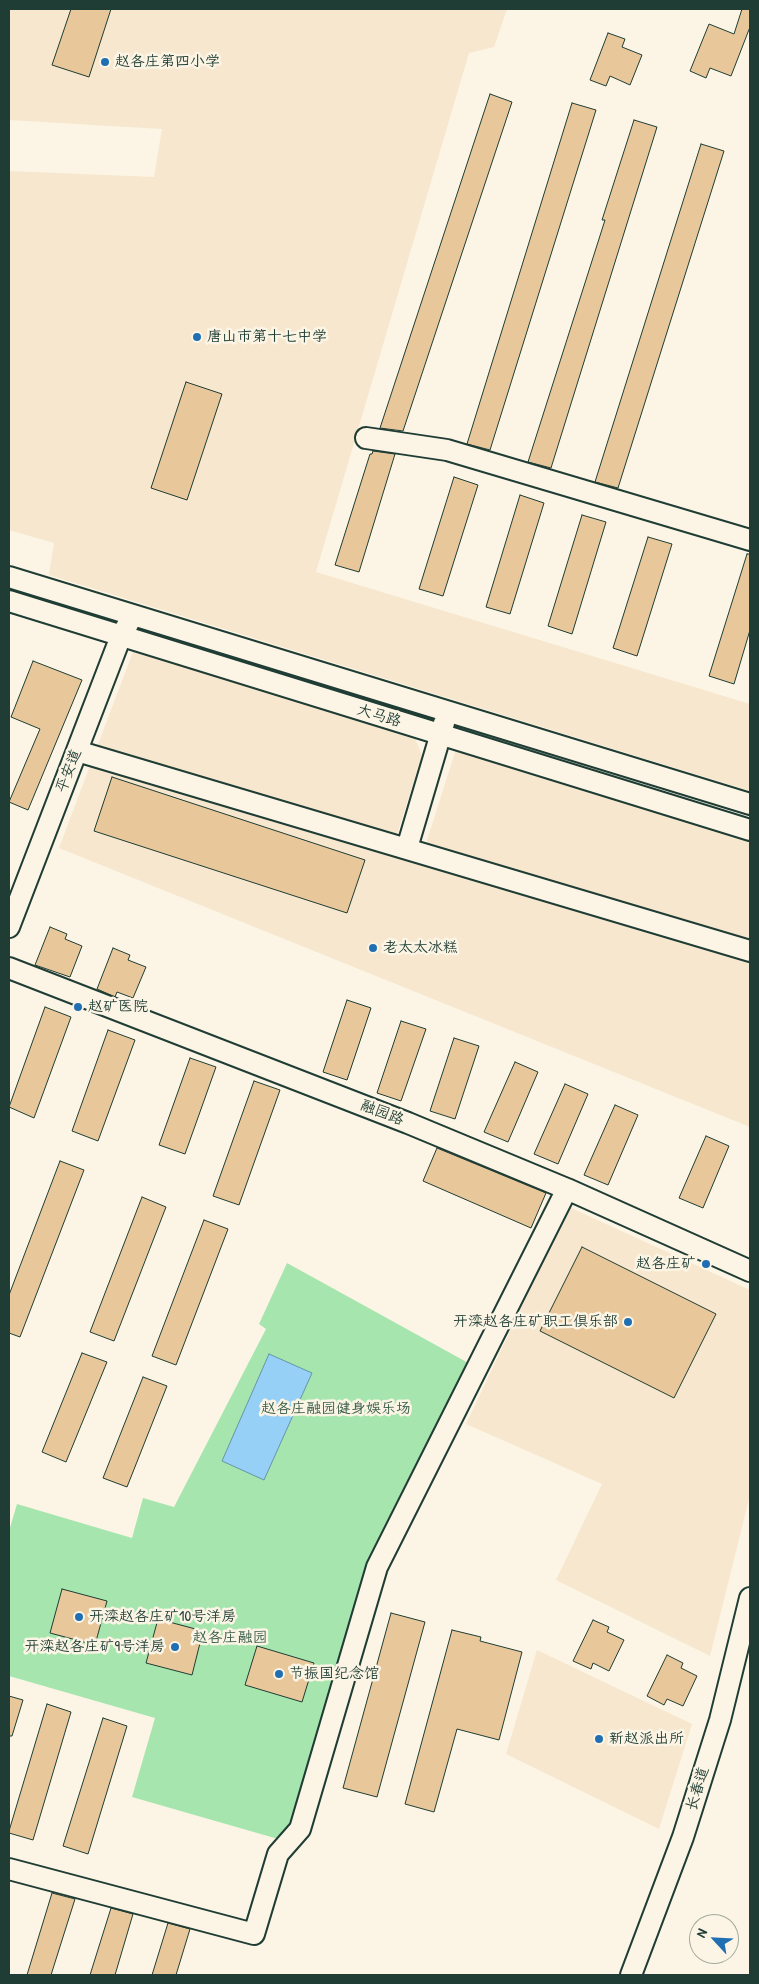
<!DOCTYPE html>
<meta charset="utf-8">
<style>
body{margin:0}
#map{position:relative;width:759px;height:1984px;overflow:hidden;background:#fcf5e5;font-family:"Patrick Hand",sans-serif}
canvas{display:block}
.frame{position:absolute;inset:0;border:10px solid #1f3d34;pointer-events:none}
.north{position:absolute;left:689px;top:1914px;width:50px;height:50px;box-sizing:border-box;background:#fcf5e5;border:1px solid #a4ab9e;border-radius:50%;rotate:295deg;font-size:14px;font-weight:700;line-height:20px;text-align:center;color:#1f3d34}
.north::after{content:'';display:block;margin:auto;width:18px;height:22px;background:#1f6fb2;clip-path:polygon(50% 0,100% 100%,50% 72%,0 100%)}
</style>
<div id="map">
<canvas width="759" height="1984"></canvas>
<div class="frame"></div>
<div class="north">N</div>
</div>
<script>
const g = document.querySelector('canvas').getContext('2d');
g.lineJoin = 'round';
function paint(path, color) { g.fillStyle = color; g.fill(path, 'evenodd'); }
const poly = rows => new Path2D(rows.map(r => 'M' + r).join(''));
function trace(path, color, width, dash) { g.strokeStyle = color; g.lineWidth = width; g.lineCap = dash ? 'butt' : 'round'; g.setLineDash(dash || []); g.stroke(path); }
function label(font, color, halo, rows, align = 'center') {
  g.font = font + ' "Patrick Hand","LXGW WenKai TC",sans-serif'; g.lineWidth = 5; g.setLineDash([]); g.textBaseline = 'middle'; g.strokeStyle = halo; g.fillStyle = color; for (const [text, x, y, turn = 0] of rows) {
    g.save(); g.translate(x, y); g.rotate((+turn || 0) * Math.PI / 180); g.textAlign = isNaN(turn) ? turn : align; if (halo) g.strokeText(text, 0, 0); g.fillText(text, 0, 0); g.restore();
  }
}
paint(poly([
 [9,9,507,9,494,47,469,53,316,572,750,704,750,791,49,575,54,543,9,530,9,171,154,177,162,129,9,120],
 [134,649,413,734,422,755,394,844,423,853,456,749,750,840,750,1127,59,848],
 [569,1207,750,1290,750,1495,710,1656,556,1580,602,1484,466,1424],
 [537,1650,692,1724,659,1829,506,1754]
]), '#f6e7ce');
paint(poly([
 [287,1263,472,1365,367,1563,285,1841,132,1797,155,1718,9,1676,9,1531,17,1504,132,1538,143,1498,174,1507,266,1329,259,1324]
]), '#a6e6ae');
const water = poly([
 [269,1354,312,1373,264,1480,222,1461,269,1354]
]);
paint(water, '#96d0f6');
trace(water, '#6695a8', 1);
const building = poly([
 [71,9,111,9,89,77,52,65,71,9],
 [742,9,750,9,750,27,731,76,710,68,706,78,690,71,709,24,734,34,742,9],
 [608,33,625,39,622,47,642,55,630,85,610,76,606,86,590,80,608,33],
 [490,94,512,102,403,431,380,428,490,94],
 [572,103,596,110,490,450,467,444,572,103],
 [634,120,657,127,551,468,528,462,605,220,602,220,634,120],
 [701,144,724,151,618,488,595,482,701,144],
 [186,382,222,394,187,500,151,488,186,382],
 [373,451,395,454,359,572,335,565,370,454,372,454,373,451],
 [454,477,478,485,443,596,419,589,454,477],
 [520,495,544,503,510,614,486,607,520,495],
 [582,515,606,522,572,634,548,626,582,515],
 [648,537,672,544,637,656,613,648,648,537],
 [747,554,750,554,750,630,734,684,709,676,747,554],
 [33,661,82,680,28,810,9,802,40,729,11,717,33,661],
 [112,777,365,860,347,913,94,831,112,777],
 [50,927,67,934,65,939,82,946,70,977,35,965,50,927],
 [113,948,130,955,128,960,146,967,133,998,117,992,115,997,97,989,113,948],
 [347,1000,371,1008,347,1080,323,1072,347,1000],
 [45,1007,71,1017,34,1118,9,1107,45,1007],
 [401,1021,426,1029,401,1101,377,1093,401,1021],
 [108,1030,135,1040,98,1141,72,1131,108,1030],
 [454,1038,479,1046,455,1119,430,1111,454,1038],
 [190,1058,216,1067,185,1154,159,1145,190,1058],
 [515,1062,538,1072,508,1142,484,1132,515,1062],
 [254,1081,280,1090,239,1205,213,1196,254,1081],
 [565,1084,588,1094,558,1164,534,1154,565,1084],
 [615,1105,638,1115,608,1185,584,1175,615,1105],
 [706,1136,729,1146,703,1208,679,1198,706,1136],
 [437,1148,546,1193,531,1228,423,1181,437,1148],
 [60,1161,84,1170,20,1337,9,1333,9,1295,60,1161],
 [142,1197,166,1207,114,1341,90,1332,142,1197],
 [204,1220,228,1229,176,1365,152,1356,204,1220],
 [582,1247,716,1314,674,1398,540,1331,582,1247],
 [82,1353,107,1362,66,1462,42,1452,82,1353],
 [143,1377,167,1386,127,1487,103,1478,143,1377],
 [62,1589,107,1601,95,1645,50,1633,62,1589],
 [391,1613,425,1622,377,1797,343,1788,391,1613],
 [158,1619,203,1631,192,1675,146,1663,158,1619],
 [593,1620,609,1627,607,1632,624,1640,609,1671,593,1663,591,1669,573,1661,593,1620],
 [452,1630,481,1637,480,1641,522,1652,499,1740,457,1729,434,1812,405,1804,452,1630],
 [257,1646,314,1663,302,1702,245,1685,257,1646],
 [667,1655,683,1663,681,1668,697,1676,683,1706,667,1699,664,1705,647,1696,667,1655],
 [9,1696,23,1700,12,1736,9,1736,9,1696],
 [47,1704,71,1712,33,1840,9,1833,9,1831,47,1704],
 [103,1718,127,1726,88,1854,63,1846,103,1718],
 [52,1893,75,1899,51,1975,27,1975,52,1893],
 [111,1908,133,1914,115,1975,90,1975,111,1908],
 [168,1923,190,1929,176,1975,152,1975,168,1923]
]);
paint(building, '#e8c79a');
trace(building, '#1f3d34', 1);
const minor = poly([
 [366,438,447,450,750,540],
 [9,577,750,804],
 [9,601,750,830],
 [77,751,750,951],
 [407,848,444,723],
 [9,927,121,636,128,624],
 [9,968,408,1123,567,1189,750,1271],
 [9,1869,254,1934,278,1854,300,1829,377,1567,567,1189],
 [631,1975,683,1837,720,1720,750,1598]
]);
trace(minor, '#1f3d34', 24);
trace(minor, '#fcf5e5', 20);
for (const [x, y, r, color] of [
 [105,62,5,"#1f6fb2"],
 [197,337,5,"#1f6fb2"],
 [373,948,5,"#1f6fb2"],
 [78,1007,5,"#1f6fb2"],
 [706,1264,5,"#1f6fb2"],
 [628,1322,5,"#1f6fb2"],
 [79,1617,5,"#1f6fb2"],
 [175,1647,5,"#1f6fb2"],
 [279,1674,5,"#1f6fb2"],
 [599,1739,5,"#1f6fb2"]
]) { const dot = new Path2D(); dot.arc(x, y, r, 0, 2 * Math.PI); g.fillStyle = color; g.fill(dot); trace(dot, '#fcf5e5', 2); }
label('15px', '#1f3d34', '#fcf5e5', [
 ["赵各庄第四小学",115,62],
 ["唐山市第十七中学",207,337],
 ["老太太冰糕",383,948],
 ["赵矿医院",88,1007],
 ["赵各庄矿",696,1264,"right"],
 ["开滦赵各庄矿职工俱乐部",618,1322,"right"],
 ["开滦赵各庄矿10号洋房",89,1617],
 ["开滦赵各庄矿9号洋房",165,1647,"right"],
 ["节振国纪念馆",289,1674],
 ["新赵派出所",609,1739]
], 'left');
label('15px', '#1f3d34', '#fcf5e5', [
 ["大马路",379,716,17],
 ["平安道",69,771,-69],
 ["融园路",382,1113,21],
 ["长春道",698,1789,-73]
]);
label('15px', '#3a5f4c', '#fcf5e5', [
 ["赵各庄融园健身娱乐场",336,1409],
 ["赵各庄融园",230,1638]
]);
</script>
